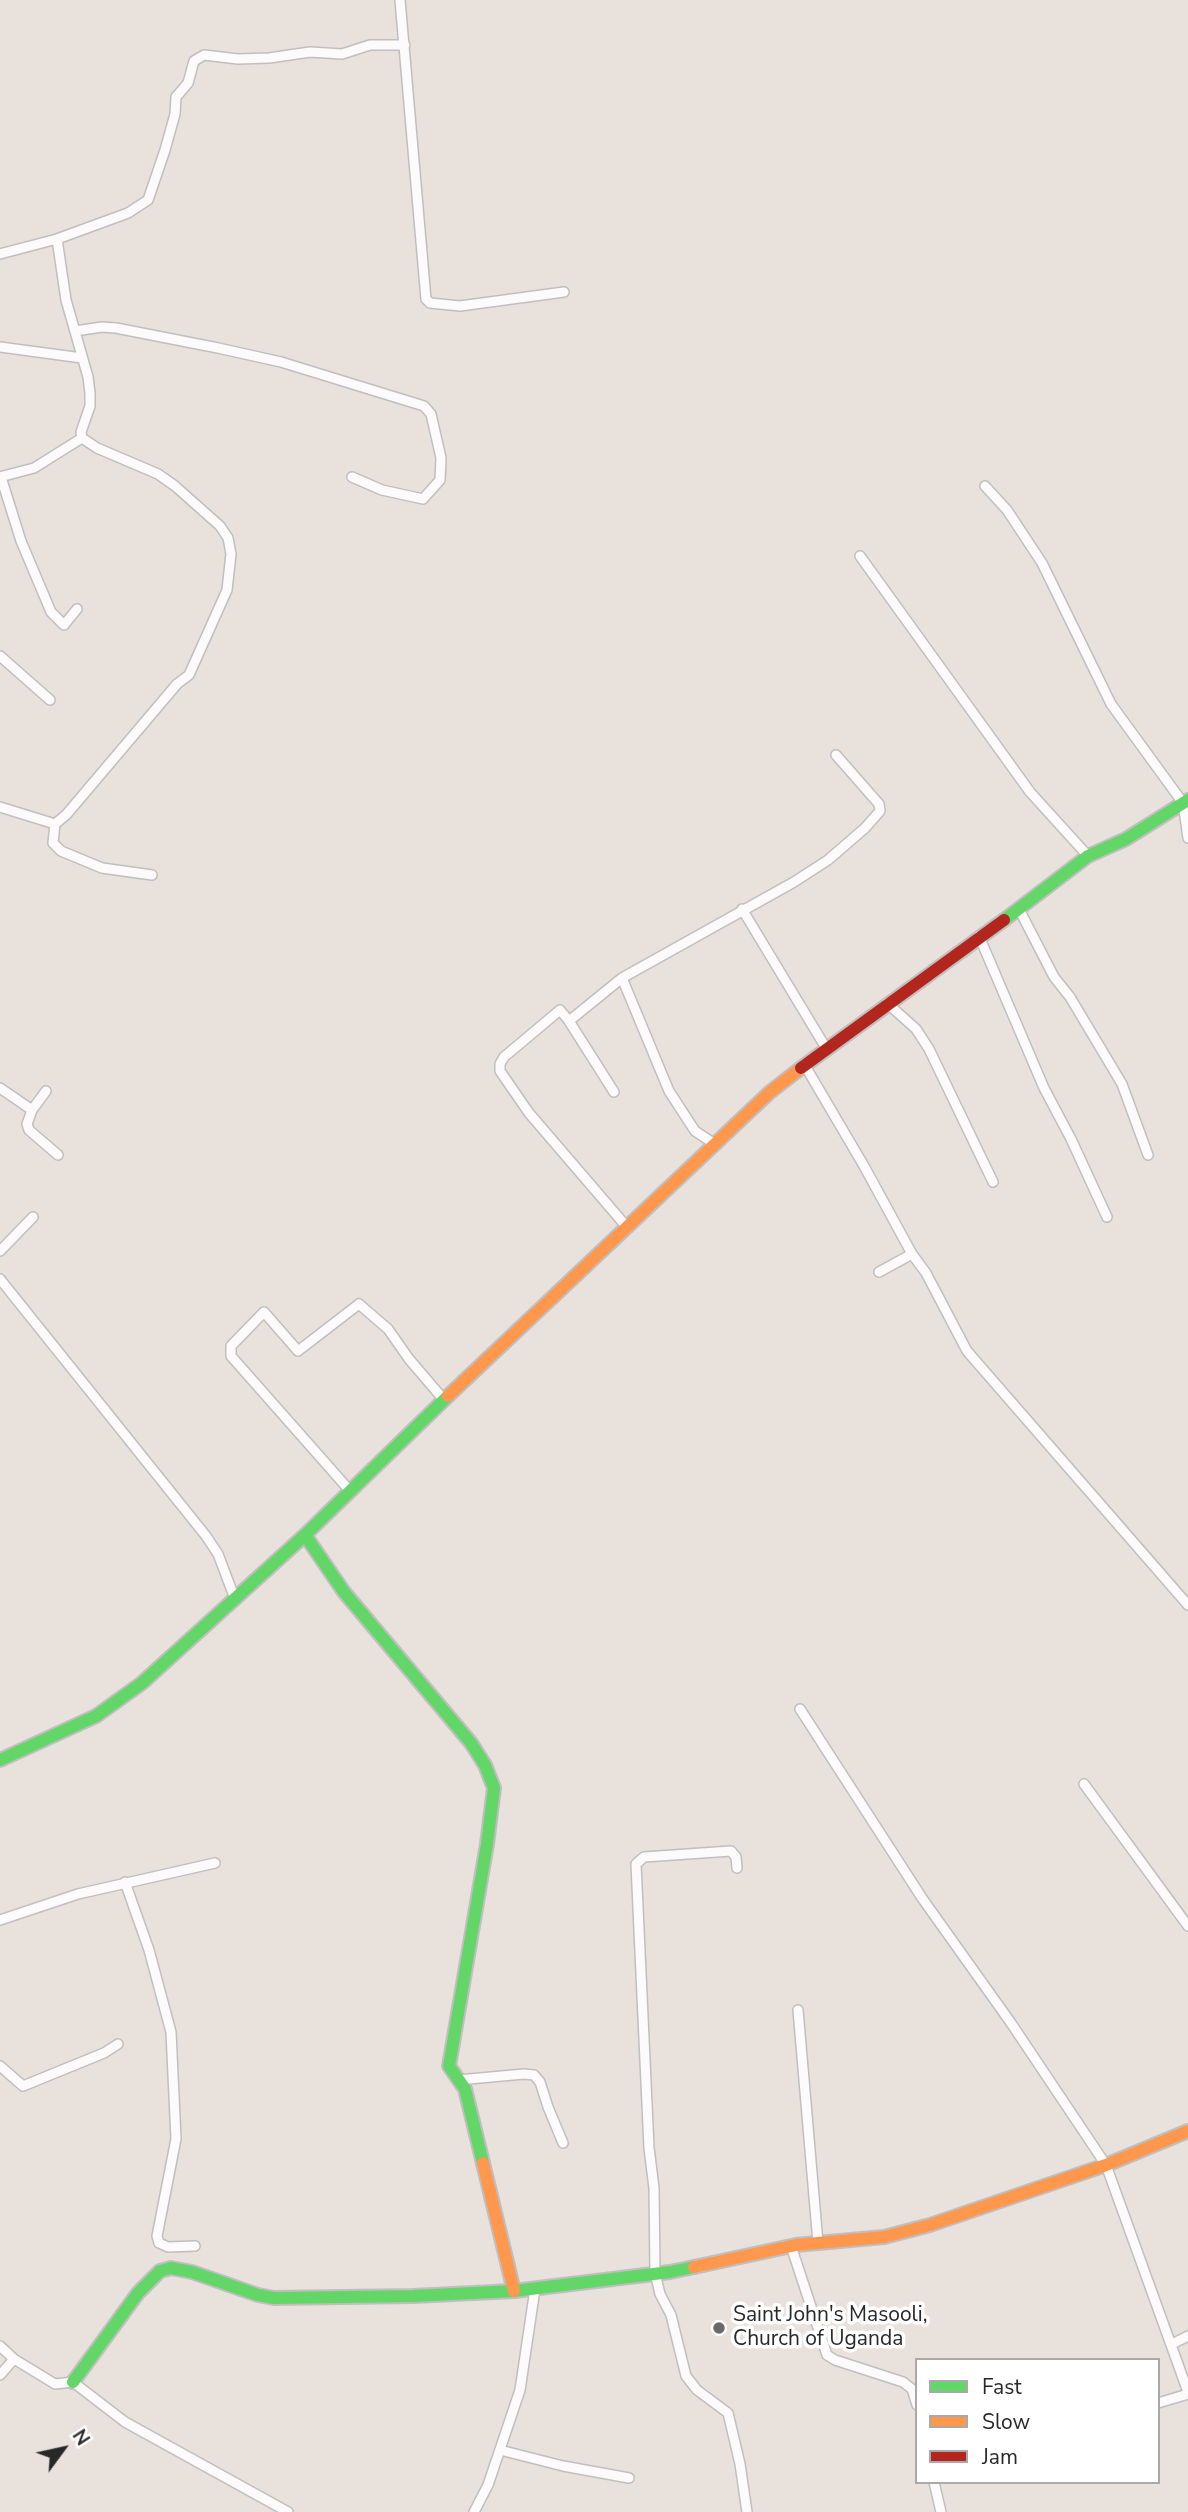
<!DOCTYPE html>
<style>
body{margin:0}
#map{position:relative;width:1188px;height:2512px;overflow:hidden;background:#e8e1dc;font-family:"Nunito Sans",sans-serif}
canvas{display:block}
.legend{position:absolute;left:915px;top:2358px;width:245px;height:126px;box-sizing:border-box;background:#fff;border:2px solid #a9a9a9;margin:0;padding:9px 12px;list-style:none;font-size:21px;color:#282828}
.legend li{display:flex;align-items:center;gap:14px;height:35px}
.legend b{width:35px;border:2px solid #a9a9a9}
.north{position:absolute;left:28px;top:2414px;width:70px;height:70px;-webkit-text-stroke:5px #fff;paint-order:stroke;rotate:57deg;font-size:19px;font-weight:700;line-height:28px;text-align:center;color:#282828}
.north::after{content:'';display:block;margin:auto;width:24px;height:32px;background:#282828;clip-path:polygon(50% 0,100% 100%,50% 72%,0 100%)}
</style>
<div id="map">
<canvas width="1188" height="2512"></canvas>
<ul class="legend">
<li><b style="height:9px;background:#63d668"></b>Fast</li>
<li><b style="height:9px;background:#ff974d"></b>Slow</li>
<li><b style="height:9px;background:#b3261e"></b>Jam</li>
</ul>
<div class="north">N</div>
</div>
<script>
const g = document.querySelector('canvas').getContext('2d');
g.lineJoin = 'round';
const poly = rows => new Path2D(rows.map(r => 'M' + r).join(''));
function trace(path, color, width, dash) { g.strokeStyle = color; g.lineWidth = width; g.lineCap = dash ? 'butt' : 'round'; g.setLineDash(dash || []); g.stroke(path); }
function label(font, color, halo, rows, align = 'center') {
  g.font = font + ' "Nunito Sans",sans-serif'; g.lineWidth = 7; g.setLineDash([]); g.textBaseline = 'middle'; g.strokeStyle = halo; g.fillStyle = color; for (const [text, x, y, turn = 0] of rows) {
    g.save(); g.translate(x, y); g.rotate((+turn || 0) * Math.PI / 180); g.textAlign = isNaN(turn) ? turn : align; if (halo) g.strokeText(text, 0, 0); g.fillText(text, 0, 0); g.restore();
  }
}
const street = poly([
 [400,0,426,299,430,303,460,306,564,292],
 [0,254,57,239,128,213,148,200,165,150,175,114,176,97,188,83,194,61,204,55,238,59,269,58,310,52,342,54,370,45,405,45],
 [75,331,102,327,116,328,218,348,281,362,424,406,431,414,441,458,440,480,423,499,382,490,352,477],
 [0,347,82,358],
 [0,477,34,468,82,438],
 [1,477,21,541,51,612,64,625,77,609],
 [985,486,1007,510,1042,563,1111,704,1183,803,1188,838],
 [860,556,1030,792,1088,856],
 [0,656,50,700],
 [0,807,55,824,66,815,177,684,189,675,227,590,231,554,228,538,220,526,175,486,158,474,97,448,82,438,81,432,90,406,90,393,88,377,66,300,57,239],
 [55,824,53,843,61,851,102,868,152,875],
 [742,909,826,1048],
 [1019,909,1054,977,1070,997,1122,1084,1148,1155],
 [979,936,1044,1088,1071,1139,1107,1217],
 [887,1003,916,1029,929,1049,993,1182],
 [569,1021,560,1010,504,1057,500,1064,500,1071,529,1113,626,1226],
 [804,1064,864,1166,912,1254,926,1273,967,1351,1188,1605],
 [0,1088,32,1110],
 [46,1091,32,1110,27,1124,29,1130,58,1155],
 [614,1092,569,1021,622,978],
 [713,1143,695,1131,669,1091,622,978,794,882,828,860,865,828,880,811,879,804,836,755],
 [0,1251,33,1217],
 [879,1272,912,1254],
 [0,1279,206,1536,218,1554,235,1599],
 [351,1492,231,1356,231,1346,264,1312,298,1351,359,1304,388,1329,409,1359,444,1400],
 [800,1709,922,1898,1011,2023,1106,2165,1188,2392],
 [1084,1784,1188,1926],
 [737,1868,736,1857,731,1851,644,1857,636,1864,649,2148,654,2188,655,2273,660,2294,671,2315,686,2376,697,2390,728,2413,740,2464,747,2512],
 [125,1882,149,1950,171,2032,176,2139,157,2236,159,2243,168,2247,195,2246],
 [0,1920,78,1894,215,1863],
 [798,2010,818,2243],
 [0,2066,23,2086,104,2053,118,2044],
 [458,2080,524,2074,534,2075,540,2082,548,2107,563,2143],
 [791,2246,827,2355,835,2360,903,2382,912,2389,917,2405],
 [1172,2344,1188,2336],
 [0,2346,14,2359,55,2384,73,2382,125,2422,288,2512],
 [0,2375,14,2359],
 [1158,2403,1188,2394],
 [500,2450,563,2466,629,2478],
 [934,2482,941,2512],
 [474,2512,488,2485,520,2390,535,2289]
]);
const fast = poly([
 [1004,920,1088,856,1126,839,1188,800],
 [305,1535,344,1592,471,1743,485,1765,494,1788,487,1844,449,2066,465,2089,483,2163],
 [0,1760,96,1716,142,1683,305,1535,448,1396],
 [73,2382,138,2293,160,2271,171,2268,192,2272,258,2295,274,2298,413,2296,514,2291,670,2272,694,2267]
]);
const slow = poly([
 [448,1396,770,1092,801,1068],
 [483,2163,514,2291],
 [694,2267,796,2245,884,2237,930,2225,1106,2165,1188,2131]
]);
const jam = poly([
 [801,1068,1004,920]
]);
trace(street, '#c0bfbf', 12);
trace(fast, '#c0bfbf', 16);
trace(slow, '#c0bfbf', 16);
trace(jam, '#c0bfbf', 16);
trace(street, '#fcfafa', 9);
trace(fast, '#63d668', 12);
trace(slow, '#ff974d', 12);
trace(jam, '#b3261e', 12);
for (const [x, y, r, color] of [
 [719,2328,7,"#6b6967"]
]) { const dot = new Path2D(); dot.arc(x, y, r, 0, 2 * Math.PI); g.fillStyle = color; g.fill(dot); trace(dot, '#fff', 2.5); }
label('21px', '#282828', '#fff', [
 ["Saint John's Masooli,",733,2316],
 ["Church of Uganda",733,2340]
], 'left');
</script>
